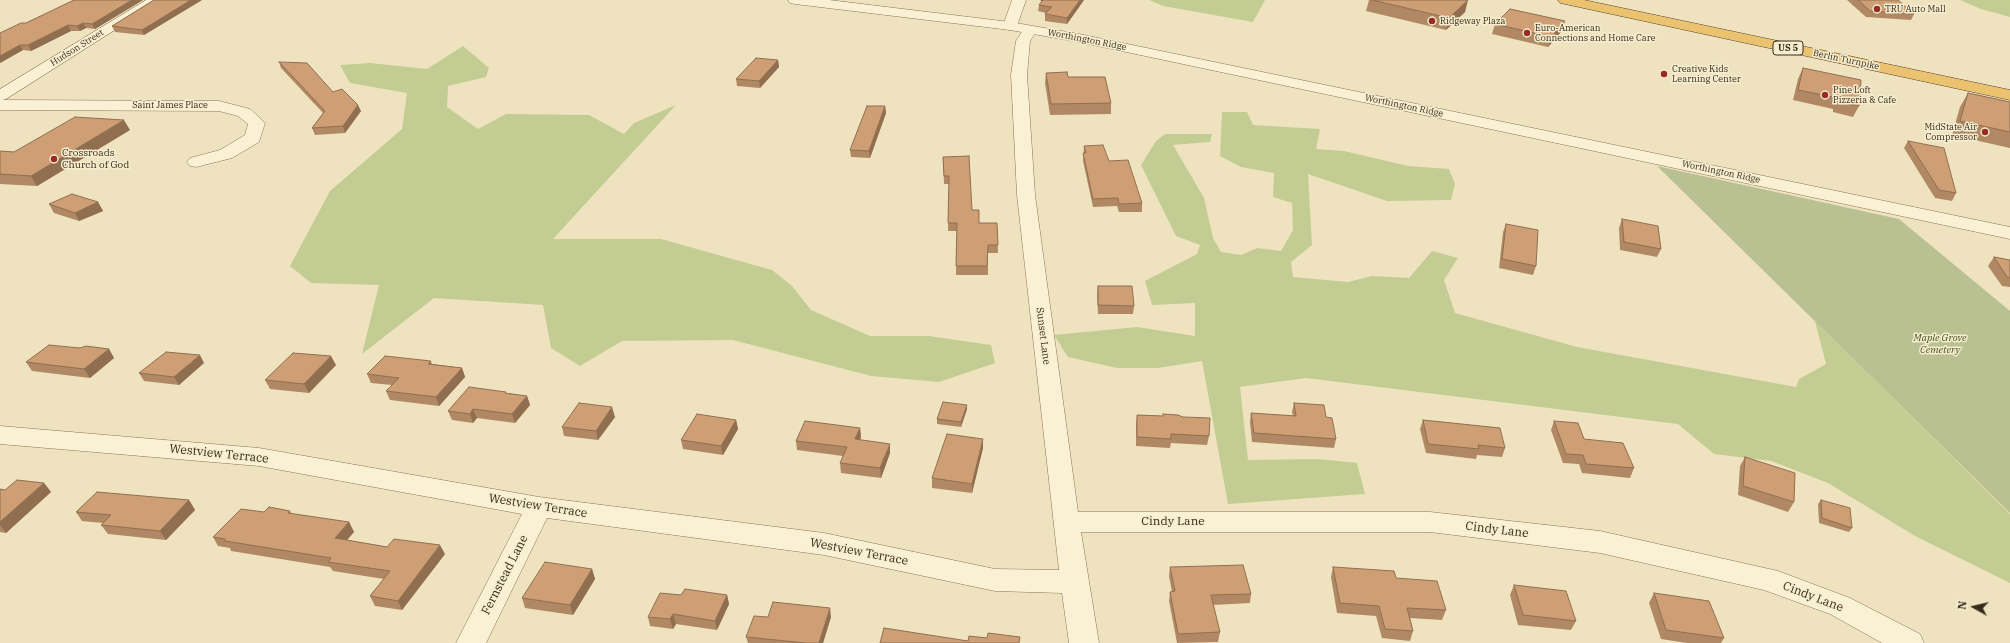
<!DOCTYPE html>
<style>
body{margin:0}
#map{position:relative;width:2010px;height:643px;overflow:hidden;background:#efe3bf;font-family:"IBM Plex Serif",serif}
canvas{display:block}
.north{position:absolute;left:1954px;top:587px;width:40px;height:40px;-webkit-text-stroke:3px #f6edcf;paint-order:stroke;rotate:278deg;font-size:11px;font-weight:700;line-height:16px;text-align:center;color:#372b1c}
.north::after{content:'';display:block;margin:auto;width:14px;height:18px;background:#372b1c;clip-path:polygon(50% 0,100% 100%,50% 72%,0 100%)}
</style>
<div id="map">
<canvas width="2010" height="643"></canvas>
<div class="north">N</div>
</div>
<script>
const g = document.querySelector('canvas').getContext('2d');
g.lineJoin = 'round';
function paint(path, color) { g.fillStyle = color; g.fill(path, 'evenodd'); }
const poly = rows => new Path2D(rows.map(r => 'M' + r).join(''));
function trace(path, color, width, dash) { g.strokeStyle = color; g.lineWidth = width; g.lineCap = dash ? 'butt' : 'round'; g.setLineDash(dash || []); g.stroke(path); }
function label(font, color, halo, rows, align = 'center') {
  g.font = font + ' "IBM Plex Serif",serif'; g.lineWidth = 3; g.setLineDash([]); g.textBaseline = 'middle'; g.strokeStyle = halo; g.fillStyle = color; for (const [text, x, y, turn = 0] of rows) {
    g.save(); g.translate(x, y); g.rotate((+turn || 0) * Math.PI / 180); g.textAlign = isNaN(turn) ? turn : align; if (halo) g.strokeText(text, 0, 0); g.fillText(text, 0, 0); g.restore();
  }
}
paint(poly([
 [1149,0,1265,0,1253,22,1163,6],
 [1960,0,2010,0,2010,17,1981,9],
 [463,46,489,68,486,77,448,86,447,107,478,129,506,114,589,115,624,134,634,123,676,105,553,239,661,239,772,270,792,286,811,310,870,336,929,336,991,345,995,363,939,382,871,376,733,340,622,341,580,366,551,348,543,305,434,298,362,354,379,285,311,283,290,266,330,191,402,129,407,93,350,83,340,65,370,63,427,69],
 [1222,112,1247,112,1253,125,1320,129,1316,149,1344,151,1408,166,1449,169,1455,184,1451,200,1387,201,1308,174,1312,245,1291,262,1293,277,1348,282,1372,276,1409,278,1432,251,1458,258,1444,280,1455,313,1577,347,1796,387,1799,379,1826,364,1815,321,2010,514,2010,583,1915,536,1828,483,1771,461,1714,454,1678,424,1306,378,1240,387,1248,460,1318,459,1357,463,1365,494,1228,504,1202,361,1158,368,1117,368,1068,357,1054,335,1137,327,1195,336,1195,303,1152,305,1145,281,1197,254,1200,245,1176,236,1141,165,1156,141,1165,134,1212,134,1210,142,1173,145,1204,198,1213,238,1221,252,1241,255,1257,248,1281,251,1293,230,1292,203,1273,197,1274,173,1241,167,1220,156]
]), '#c3cd93');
paint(poly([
 [1657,166,1899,219,2010,311,2010,513]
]), '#b9c193');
const minor = poly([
 [1012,0,1026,0,1017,26,1015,29,1010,30,1005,29,1003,26,1012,0],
 [1030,26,1035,27,1037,30,1030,41,1027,75,1035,195,1078,512,1430,512,1600,531,1778,571,1850,598,1920,634,1924,643,1882,643,1830,614,1764,590,1600,553,1430,532,1081,532,1099,643,1069,643,1062,593,995,591,824,555,547,518,486,643,456,643,522,514,259,466,0,444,0,426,259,448,539,497,824,533,995,569,1059,570,1017,195,1011,75,1016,41,1025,27,1030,26],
 [0,100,219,101,250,109,265,123,259,142,232,158,196,167,190,166,187,162,190,158,220,150,245,135,248,124,238,116,219,111,0,110,0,100]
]);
const tertiary = poly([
 [788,0,829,0,1010,22,1079,34,2010,227,2010,239,1079,42,1010,30,795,4,790,3,788,0]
]);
const secondary = poly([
 [146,0,162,0,6,99,0,101,0,89,146,0]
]);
const trunk = poly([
 [1558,0,1584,0,2010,90,2010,100,1565,4,1560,3,1558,0]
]);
trace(minor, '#887457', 1);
trace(tertiary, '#887457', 1);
trace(secondary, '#6a553a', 1);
trace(trunk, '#56412c', 1);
paint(minor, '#faf0d3');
paint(tertiary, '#faf0d3');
paint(secondary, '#faf0d3');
paint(trunk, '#ebc270');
paint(poly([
 [74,0,143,0,95,29,86,28,80,31,71,31,31,51,23,50,0,63,0,33,26,23],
 [154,0,202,0,144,35,115,32,112,26],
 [1041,0,1084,0,1067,24,1045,21,1045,14,1046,13,1038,11,1039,5,1041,3],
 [1369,0,1467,0,1465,12,1446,30,1366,11],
 [1847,0,1898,0,1914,14,1911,20,1866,17],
 [1495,24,1562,31,1548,47,1492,34],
 [778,60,779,67,760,88,737,86,736,79],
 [279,62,333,92,361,111,345,133,315,135,312,128,323,113,281,68],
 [1803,68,1859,106,1853,117,1833,112,1833,109,1793,100,1798,79],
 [1046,73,1068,77,1111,103,1111,114,1050,115,1045,83],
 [1968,93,2010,102,2010,148,1952,135,1960,107],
 [885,106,886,113,870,158,851,157,850,150],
 [130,130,37,186,0,184,0,151,14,152],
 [1908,141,1956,193,1952,201,1935,198,1904,148],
 [1084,146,1109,161,1142,203,1142,212,1119,212,1117,206,1093,207,1083,161],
 [943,157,979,223,997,223,998,253,988,253,988,275,956,275,957,231,948,231,949,184,944,184],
 [98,202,103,211,79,221,54,213,49,204],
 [1622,219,1661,249,1657,257,1620,250,1619,228],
 [1506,224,1536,266,1533,275,1499,268,1503,232],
 [1994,257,2010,260,2010,287,2002,286,1988,266],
 [1098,286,1134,306,1133,314,1098,314,1097,294],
 [80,348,109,349,114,358,90,378,32,371,26,362],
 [431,361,432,364,462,368,465,377,439,406,390,400,386,391,392,385,371,383,367,374],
 [204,363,179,385,144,381,139,373],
 [336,365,309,393,270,389,265,380],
 [506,393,527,396,530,405,515,423,477,418,473,423,452,420,448,411],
 [1294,403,1326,417,1336,439,1334,448,1252,442,1250,422,1251,413,1293,416,1292,412],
 [967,405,967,409,961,427,937,424,937,419],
 [1163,414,1209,436,1207,445,1171,443,1170,448,1136,446,1136,424,1137,415,1163,416],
 [615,417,598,440,564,436,562,427],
 [736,420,738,429,723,455,683,449,681,440],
 [1423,420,1505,448,1502,457,1477,455,1476,459,1426,453,1420,429],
 [1554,421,1634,468,1630,478,1582,473,1579,464,1563,463,1551,430],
 [860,428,861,437,860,440,890,453,881,478,841,473,840,463,843,456,797,450,796,441],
 [983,439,983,448,972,493,932,488,932,478],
 [1745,457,1794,502,1788,512,1738,495,1740,466],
 [44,483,51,492,6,533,0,532,0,489,5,490],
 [189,500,195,510,166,540,108,534,101,525,103,523,82,521,76,512],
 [1821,500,1852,528,1849,532,1819,523,1818,504],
 [290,511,292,514,349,522,354,532,347,540,387,547,445,554,402,610,375,606,370,596,384,579,333,571,330,567,231,551,230,548,218,546,213,537,264,512],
 [1170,567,1251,594,1250,603,1213,605,1220,632,1218,642,1177,643,1169,601,1170,592,1172,592,1169,576],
 [1333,567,1396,578,1446,610,1442,620,1410,618,1413,631,1410,641,1382,638,1376,616,1337,613,1331,577],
 [592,569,595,579,573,615,525,608,522,598],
 [1514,585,1576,621,1571,630,1518,625,1510,595],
 [1654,593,1724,638,1721,643,1687,643,1661,639,1649,603],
 [681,595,727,595,729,604,717,630,676,624,673,629,650,626,648,617],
 [768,617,831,617,823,643,748,643,746,637]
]), '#b18864');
paint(poly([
 [132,0,143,0,95,29,92,24],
 [191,0,202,0,144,35,142,30],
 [1080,0,1084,0,1067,24,1067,18],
 [1468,0,1465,12,1446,30,1449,18],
 [1565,21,1562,31,1548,47,1551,37],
 [83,23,86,28,80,31,77,26],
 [68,25,71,31,31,51,28,45],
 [20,45,23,50,0,63,0,56],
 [778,60,779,67,760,88,759,81],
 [358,105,361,111,345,133,343,126],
 [885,106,886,113,870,158,869,151],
 [124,120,130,130,37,186,31,176],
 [98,202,103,211,79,221,75,213],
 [109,349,114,358,90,378,84,369],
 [200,355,204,363,179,385,174,377],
 [331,356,336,365,309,393,304,384],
 [462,368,465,377,439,406,436,397],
 [527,396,530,405,515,423,512,414],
 [967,405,967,409,961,427,961,422],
 [612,407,615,417,598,440,596,431],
 [473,409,477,418,473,423,470,414],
 [736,420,738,429,723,455,721,446],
 [860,428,861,437,856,449,855,439],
 [983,439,983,448,972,493,972,484],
 [890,444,890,453,881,478,880,468],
 [44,483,51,492,6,533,0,525,0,522],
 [189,500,195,510,166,540,160,531],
 [349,522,354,532,340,548,335,538],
 [440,545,445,554,402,610,398,601],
 [592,569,595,579,573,615,570,605],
 [727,595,729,604,717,630,715,621],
 [830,608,831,617,823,643,819,643],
 [673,614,676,624,673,629,670,619]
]), '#906f51');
const building = poly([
 [74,0,132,0,92,24,83,23,77,26,68,25,28,45,20,45,0,56,0,33,21,23,26,23,74,0],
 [154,0,191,0,142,30,112,26,154,0],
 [1041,0,1080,0,1067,18,1045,14,1052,7,1039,5,1043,0,1041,0],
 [1372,0,1468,0,1449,18,1372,0],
 [1858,0,1898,0,1914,14,1870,11,1858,0],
 [1510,9,1565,21,1551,37,1495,24,1510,9],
 [756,58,778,60,759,81,736,79,756,58],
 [279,62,307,63,333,92,342,89,358,105,343,126,312,128,325,111,279,62],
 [1803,68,1861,80,1859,106,1838,102,1838,98,1798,90,1803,68],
 [1067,72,1068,77,1105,77,1111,103,1051,104,1046,73,1067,72],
 [1968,93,2010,102,2010,132,1960,121,1968,93],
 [867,106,885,106,869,151,850,150,867,106],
 [75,117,124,120,31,176,0,174,0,151,14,152,75,117],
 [1908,141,1944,148,1956,193,1939,190,1908,141],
 [1103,145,1109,161,1128,160,1142,203,1119,204,1118,198,1093,199,1083,153,1086,153,1084,146,1103,145],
 [969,156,972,210,979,210,979,223,997,223,998,245,988,245,987,266,956,266,957,223,948,223,949,176,944,176,943,157,969,156],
 [72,194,98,202,75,213,49,204,72,194],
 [1622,219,1658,226,1661,249,1624,242,1622,219],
 [1506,224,1538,230,1536,266,1502,259,1506,224],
 [1994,257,2010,260,2010,278,2007,277,1994,257],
 [1098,286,1132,286,1134,306,1098,305,1098,286],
 [49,345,80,348,86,346,109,349,84,369,26,362,49,345],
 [166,352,200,355,174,377,139,373,166,352],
 [293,353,331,356,304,384,265,380,293,353],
 [385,356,431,361,428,364,462,368,436,397,386,391,399,378,367,374,385,356],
 [469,387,506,392,505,393,527,396,512,414,473,409,470,414,448,411,469,387],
 [943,402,967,405,961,422,937,419,943,402],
 [579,403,612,407,596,431,562,427,579,403],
 [1294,403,1324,405,1326,417,1332,418,1336,439,1254,433,1251,413,1296,416,1294,403],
 [697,414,736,420,721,446,681,440,697,414],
 [1163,414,1178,415,1183,417,1210,418,1209,436,1171,434,1171,439,1137,437,1137,415,1163,416,1163,414],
 [1423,420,1500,428,1505,448,1478,445,1479,449,1428,444,1423,420],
 [805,421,860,428,855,439,890,444,880,468,840,463,847,447,796,441,805,421],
 [1554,421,1578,423,1584,439,1623,443,1634,468,1586,464,1583,455,1566,454,1554,421],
 [947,434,983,439,972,484,932,478,947,434],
 [1745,457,1795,473,1794,502,1743,486,1745,457],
 [17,480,44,483,0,522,0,489,5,490,17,480],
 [97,492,189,500,160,531,101,525,111,515,76,512,97,492],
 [1821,500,1850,508,1852,528,1822,518,1821,500],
 [269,507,290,511,288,513,349,522,335,538,387,547,394,539,440,545,398,601,370,596,390,571,328,562,331,558,225,541,225,539,213,537,241,509,264,512,269,507],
 [545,562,592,569,570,605,522,598,545,562],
 [1243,565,1251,594,1211,595,1220,632,1178,634,1170,592,1175,591,1170,567,1243,565],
 [1333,567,1394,571,1396,578,1437,581,1446,610,1407,608,1413,631,1385,629,1379,606,1340,603,1333,567],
 [1514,585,1566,591,1576,621,1523,615,1514,585],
 [685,589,727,595,715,621,673,614,670,619,648,617,660,593,681,595,685,589],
 [1654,593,1709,601,1724,638,1666,630,1654,593],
 [773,602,830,608,819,643,806,643,746,637,754,616,768,617,773,602],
 [884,628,968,641,969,636,987,638,988,633,1020,637,1019,643,880,643,884,628]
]);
paint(building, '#ce9e74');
trace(building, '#906f51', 1);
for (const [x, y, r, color] of [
 [1877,9,4,"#992b25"],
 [1432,21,4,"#992b25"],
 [1527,33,4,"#992b25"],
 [1664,74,4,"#992b25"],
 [1825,95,4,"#992b25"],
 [1985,132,4,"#992b25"],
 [54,159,4,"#992b25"]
]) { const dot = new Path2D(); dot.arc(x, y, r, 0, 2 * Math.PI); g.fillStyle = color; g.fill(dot); trace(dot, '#f6edcf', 1.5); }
label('9px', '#372b1c', '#f6edcf', [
 ["TRU Auto Mall",1885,9],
 ["Ridgeway Plaza",1440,21],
 ["Euro-American",1535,28],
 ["Connections and Home Care",1535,38],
 ["Creative Kids",1672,69],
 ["Learning Center",1672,79],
 ["Pine Loft",1833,90],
 ["Pizzeria & Cafe",1833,100],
 ["MidState Air",1977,127,"right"],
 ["Compressor",1977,137,"right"]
], 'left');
label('9px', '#372b1c', '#f6edcf', [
 ["Worthington Ridge",1087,40,11],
 ["Hudson Street",77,48,-32],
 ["Berlin Turnpike",1846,60,12],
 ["Saint James Place",170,105],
 ["Worthington Ridge",1404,106,12],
 ["Worthington Ridge",1721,172,12]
]);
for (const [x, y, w] of [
 [1788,48,30]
]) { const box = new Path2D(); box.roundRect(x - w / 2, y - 7, w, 14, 3); g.fillStyle = '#f6edcf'; g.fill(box); trace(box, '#372b1c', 1); }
label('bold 9px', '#372b1c', null, [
 ["US 5",1788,48]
]);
label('10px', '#372b1c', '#f6edcf', [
 ["Crossroads",62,153],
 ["Church of God",62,165]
], 'left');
label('10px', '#372b1c', '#f6edcf', [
 ["Sunset Lane",1043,336,83]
]);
label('italic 10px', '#455422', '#f6edcf', [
 ["Maple Grove",1940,338],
 ["Cemetery",1940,350]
]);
label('12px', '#372b1c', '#f6edcf', [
 ["Westview Terrace",219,454,6],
 ["Westview Terrace",538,506,9],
 ["Cindy Lane",1173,522],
 ["Cindy Lane",1497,530,7],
 ["Westview Terrace",859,552,11],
 ["Fernstead Lane",505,575,-63],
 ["Cindy Lane",1813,597,21]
]);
</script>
